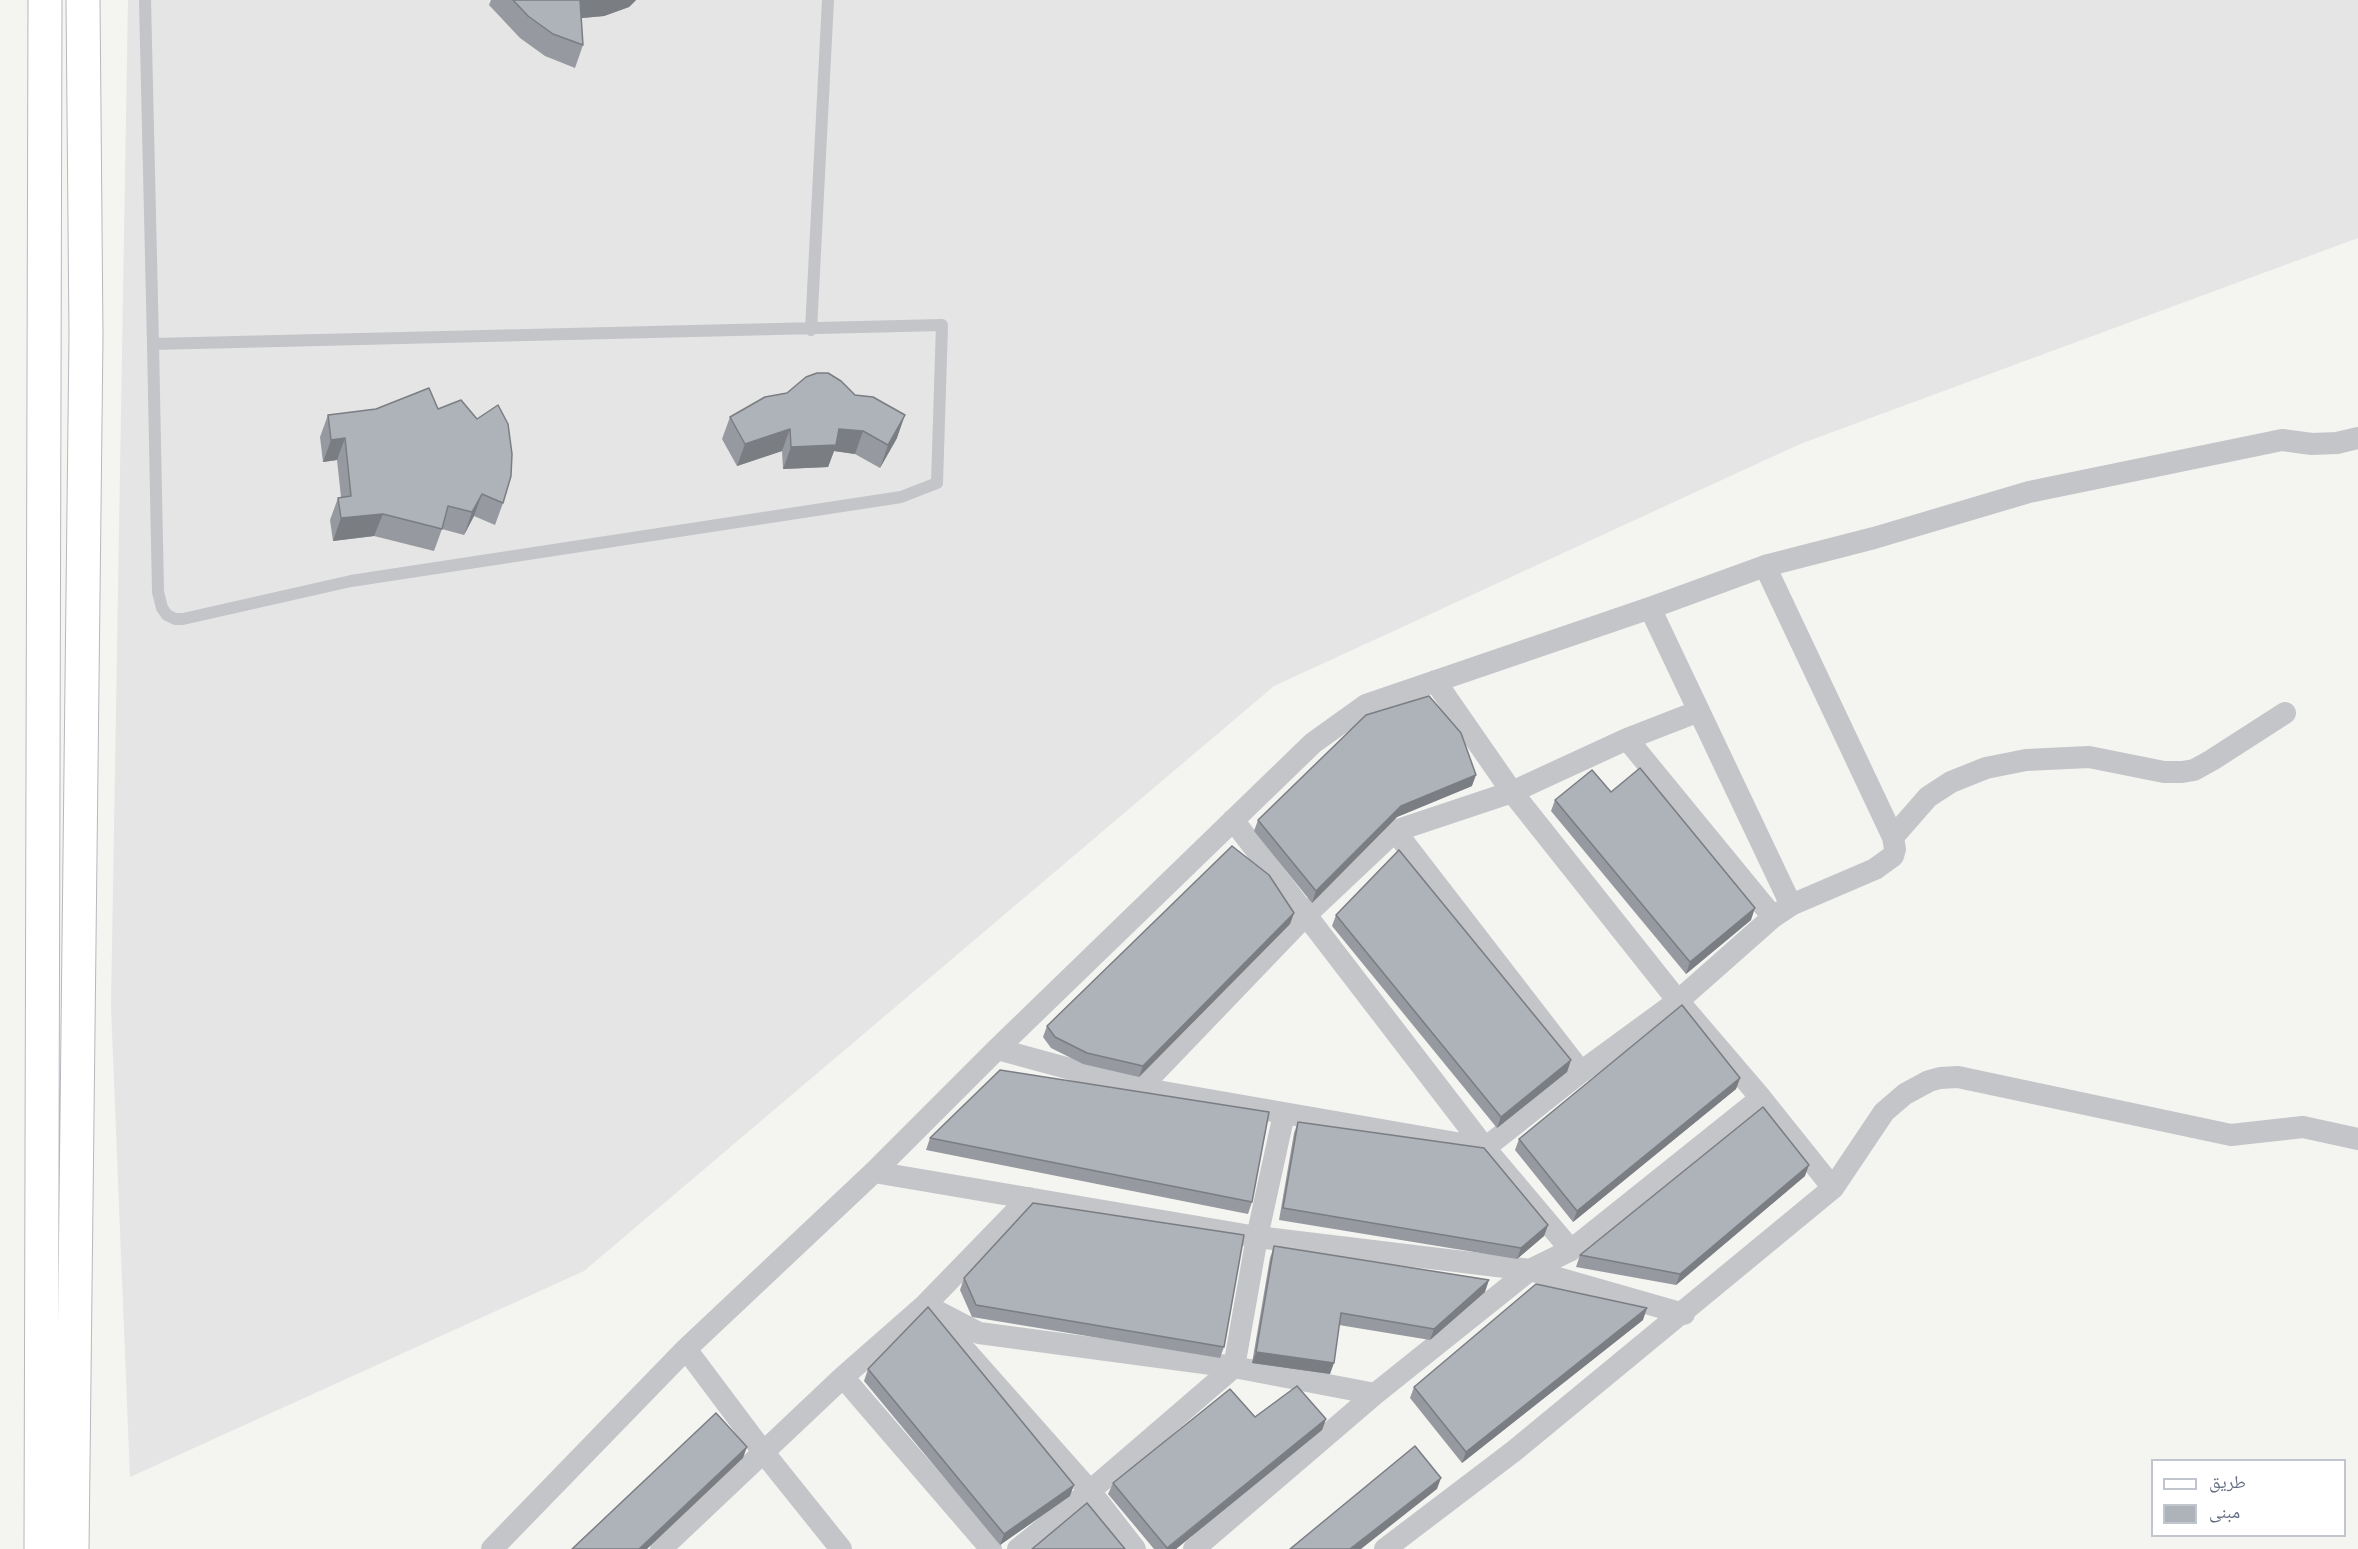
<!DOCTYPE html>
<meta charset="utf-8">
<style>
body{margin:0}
#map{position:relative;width:2358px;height:1549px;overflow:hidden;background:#f4f4f1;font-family:"Archivo Narrow","Noto Naskh Arabic",sans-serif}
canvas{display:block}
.legend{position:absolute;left:2151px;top:1459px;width:195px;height:78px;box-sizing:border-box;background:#fff;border:2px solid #c1c5cd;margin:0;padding:8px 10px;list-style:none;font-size:18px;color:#656e81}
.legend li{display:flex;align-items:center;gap:12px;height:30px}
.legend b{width:30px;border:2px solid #c1c5cd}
</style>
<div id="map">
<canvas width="2358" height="1549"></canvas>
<ul class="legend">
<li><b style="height:8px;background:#fff"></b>طريق</li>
<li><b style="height:16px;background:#aeb2b9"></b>مبنى</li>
</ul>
</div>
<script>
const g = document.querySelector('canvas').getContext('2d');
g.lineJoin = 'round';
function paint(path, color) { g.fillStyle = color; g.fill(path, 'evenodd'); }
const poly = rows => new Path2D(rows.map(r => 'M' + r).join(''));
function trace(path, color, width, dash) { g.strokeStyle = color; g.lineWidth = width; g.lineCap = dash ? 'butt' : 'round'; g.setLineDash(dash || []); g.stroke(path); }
paint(poly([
 [128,0,2358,0,2358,238,1800,444,1274,686,584,1271,130,1477,111,1006]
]), '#e4e5e4');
const secondary = poly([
 [41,1549,45,0],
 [72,1549,86,335,83,0]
]);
trace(secondary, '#b5b8bd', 35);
trace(poly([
 [145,0,153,344,158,592,162,608,167,615,175,619,183,619,351,581,901,497,937,483,942,325,153,344],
 [811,330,828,0]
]), '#c3c5c9', 12);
trace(poly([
 [1650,608,1791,905],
 [1435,681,1512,792,1678,1001,1761,1098,1833,1188],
 [1627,739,1773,917],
 [1233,820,1485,1148,1571,1250],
 [1395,831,1581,1072],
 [1893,837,1928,797,1951,782,1986,768,2026,760,2089,757,2164,772,2182,772,2194,770,2212,760,2285,713],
 [997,1049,1140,1088,1485,1148,1581,1072,1678,1001,1773,917,1791,905,1875,869,1893,856,1895,849,1893,837,1765,566],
 [1140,1088,1307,914,1395,831,1512,792,1627,739,1699,711],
 [874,1172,1257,1237,1530,1270,1684,1314],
 [925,1305,979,1333,1234,1367,1375,1394],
 [934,1315,1090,1491,1135,1549],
 [686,1349,764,1453,841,1549],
 [843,1377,991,1549],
 [492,1549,686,1349,874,1172,997,1049,1313,743,1366,705,1650,608,1765,566,1874,538,2029,492,2282,440,2312,444,2337,443,2358,438],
 [661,1549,843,1377,925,1305,1029,1198],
 [1018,1549,1090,1491,1234,1367,1257,1237,1284,1114],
 [1194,1549,1375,1394,1530,1270,1571,1250,1761,1098],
 [1385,1549,1514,1451,1833,1188,1884,1112,1905,1094,1929,1081,1940,1078,1958,1077,2231,1135,2303,1127,2358,1139]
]), '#c3c5c9', 22);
trace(secondary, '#fff', 33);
paint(poly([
 [491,0,636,0,629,7,604,16,581,18,583,45,575,68,545,56,520,38,489,5],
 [765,397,897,438,880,468,855,454,834,451,828,467,783,469,782,451,737,466,722,439,730,417],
 [438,409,503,503,495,525,474,516,464,535,442,529,434,551,374,536,333,541,330,520,338,498,341,497,337,460,323,462,320,437,328,415],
 [1472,786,1397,817,1312,903,1254,831,1258,820],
 [1611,792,1751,920,1686,974,1551,811,1555,800],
 [1294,913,1290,924,1139,1077,1083,1064,1051,1048,1043,1037,1047,1026],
 [1336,915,1571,1060,1567,1072,1497,1128,1332,926],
 [1740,1078,1736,1089,1573,1222,1515,1150,1519,1139],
 [1298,1122,1548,1225,1544,1236,1517,1259,1279,1220,1294,1133],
 [930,1138,1252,1202,1248,1214,926,1150],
 [1805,1176,1676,1285,1576,1267,1580,1255],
 [1274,1246,1485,1292,1430,1340,1339,1325,1330,1374,1252,1363,1270,1258],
 [964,1278,1224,1347,1220,1358,972,1317,960,1290],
 [1643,1320,1462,1463,1410,1398,1414,1387],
 [868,1369,1070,1496,1000,1545,864,1381],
 [1255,1417,1326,1419,1322,1430,1176,1549,1154,1549,1108,1494,1113,1483]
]), '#96999f');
paint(poly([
 [579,0,636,0,629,7,604,16,572,19],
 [905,415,897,438,880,468,888,445],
 [790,429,782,451,737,466,745,444],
 [839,429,863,431,855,454,834,451,828,467,783,469,791,447],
 [345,438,337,460,323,462,331,440],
 [482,494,474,516,464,535,472,512],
 [383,514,374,536,333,541,341,518],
 [1476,775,1472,786,1397,817,1312,903,1316,891,1401,806],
 [1755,908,1751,920,1686,974,1690,962],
 [1294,913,1290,924,1139,1077,1143,1066],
 [1571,1060,1567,1072,1497,1128,1501,1117],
 [1740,1078,1736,1089,1573,1222,1577,1211],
 [1809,1165,1805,1176,1676,1285,1680,1274],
 [1548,1225,1544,1236,1517,1259,1521,1248],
 [1489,1280,1485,1292,1430,1340,1434,1329],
 [1647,1308,1643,1320,1462,1463,1466,1452],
 [1256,1352,1334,1363,1330,1374,1252,1363],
 [1326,1419,1322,1430,1176,1549,1167,1549],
 [747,1447,743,1458,647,1549,639,1549],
 [1441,1478,1437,1489,1361,1549,1350,1549],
 [1074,1485,1070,1496,1000,1545,1004,1534]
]), '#7a7d82');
const building = poly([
 [513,0,580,0,583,45,553,34,528,16,513,0],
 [817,373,828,373,841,381,855,395,873,397,905,415,888,445,863,431,839,429,836,445,791,447,790,429,745,444,730,417,765,397,787,393,806,377,817,373],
 [429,388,438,409,461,400,477,419,498,405,508,424,512,454,511,476,503,503,482,494,472,512,448,506,442,529,383,514,341,518,338,498,351,496,345,438,331,440,328,415,376,409,429,388],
 [1429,696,1461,733,1476,775,1401,806,1316,891,1258,820,1366,715,1429,696],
 [1640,768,1755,908,1690,962,1555,800,1592,770,1611,792,1640,768],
 [1232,846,1269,875,1294,913,1143,1066,1087,1053,1055,1037,1047,1026,1232,846],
 [1399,850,1571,1060,1501,1117,1336,915,1399,850],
 [1682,1005,1740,1078,1577,1211,1519,1139,1682,1005],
 [1000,1070,1269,1112,1252,1202,930,1138,1000,1070],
 [1763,1107,1809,1165,1680,1274,1580,1255,1763,1107],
 [1298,1122,1484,1148,1548,1225,1521,1248,1283,1208,1298,1122],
 [1033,1203,1244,1235,1224,1347,976,1305,964,1278,1033,1203],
 [1274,1246,1489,1280,1434,1329,1341,1313,1334,1363,1256,1352,1274,1246],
 [1536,1284,1647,1308,1466,1452,1414,1387,1536,1284],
 [928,1307,1074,1485,1004,1534,868,1369,928,1307],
 [1297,1386,1326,1419,1167,1548,1113,1483,1230,1389,1255,1417,1297,1386],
 [716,1413,747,1447,639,1549,572,1549,716,1413],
 [1415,1446,1441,1478,1350,1549,1290,1549,1415,1446],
 [1087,1503,1125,1549,1032,1549,1087,1503]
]);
paint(building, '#aeb2b9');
trace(building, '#7a7d82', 1.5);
</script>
